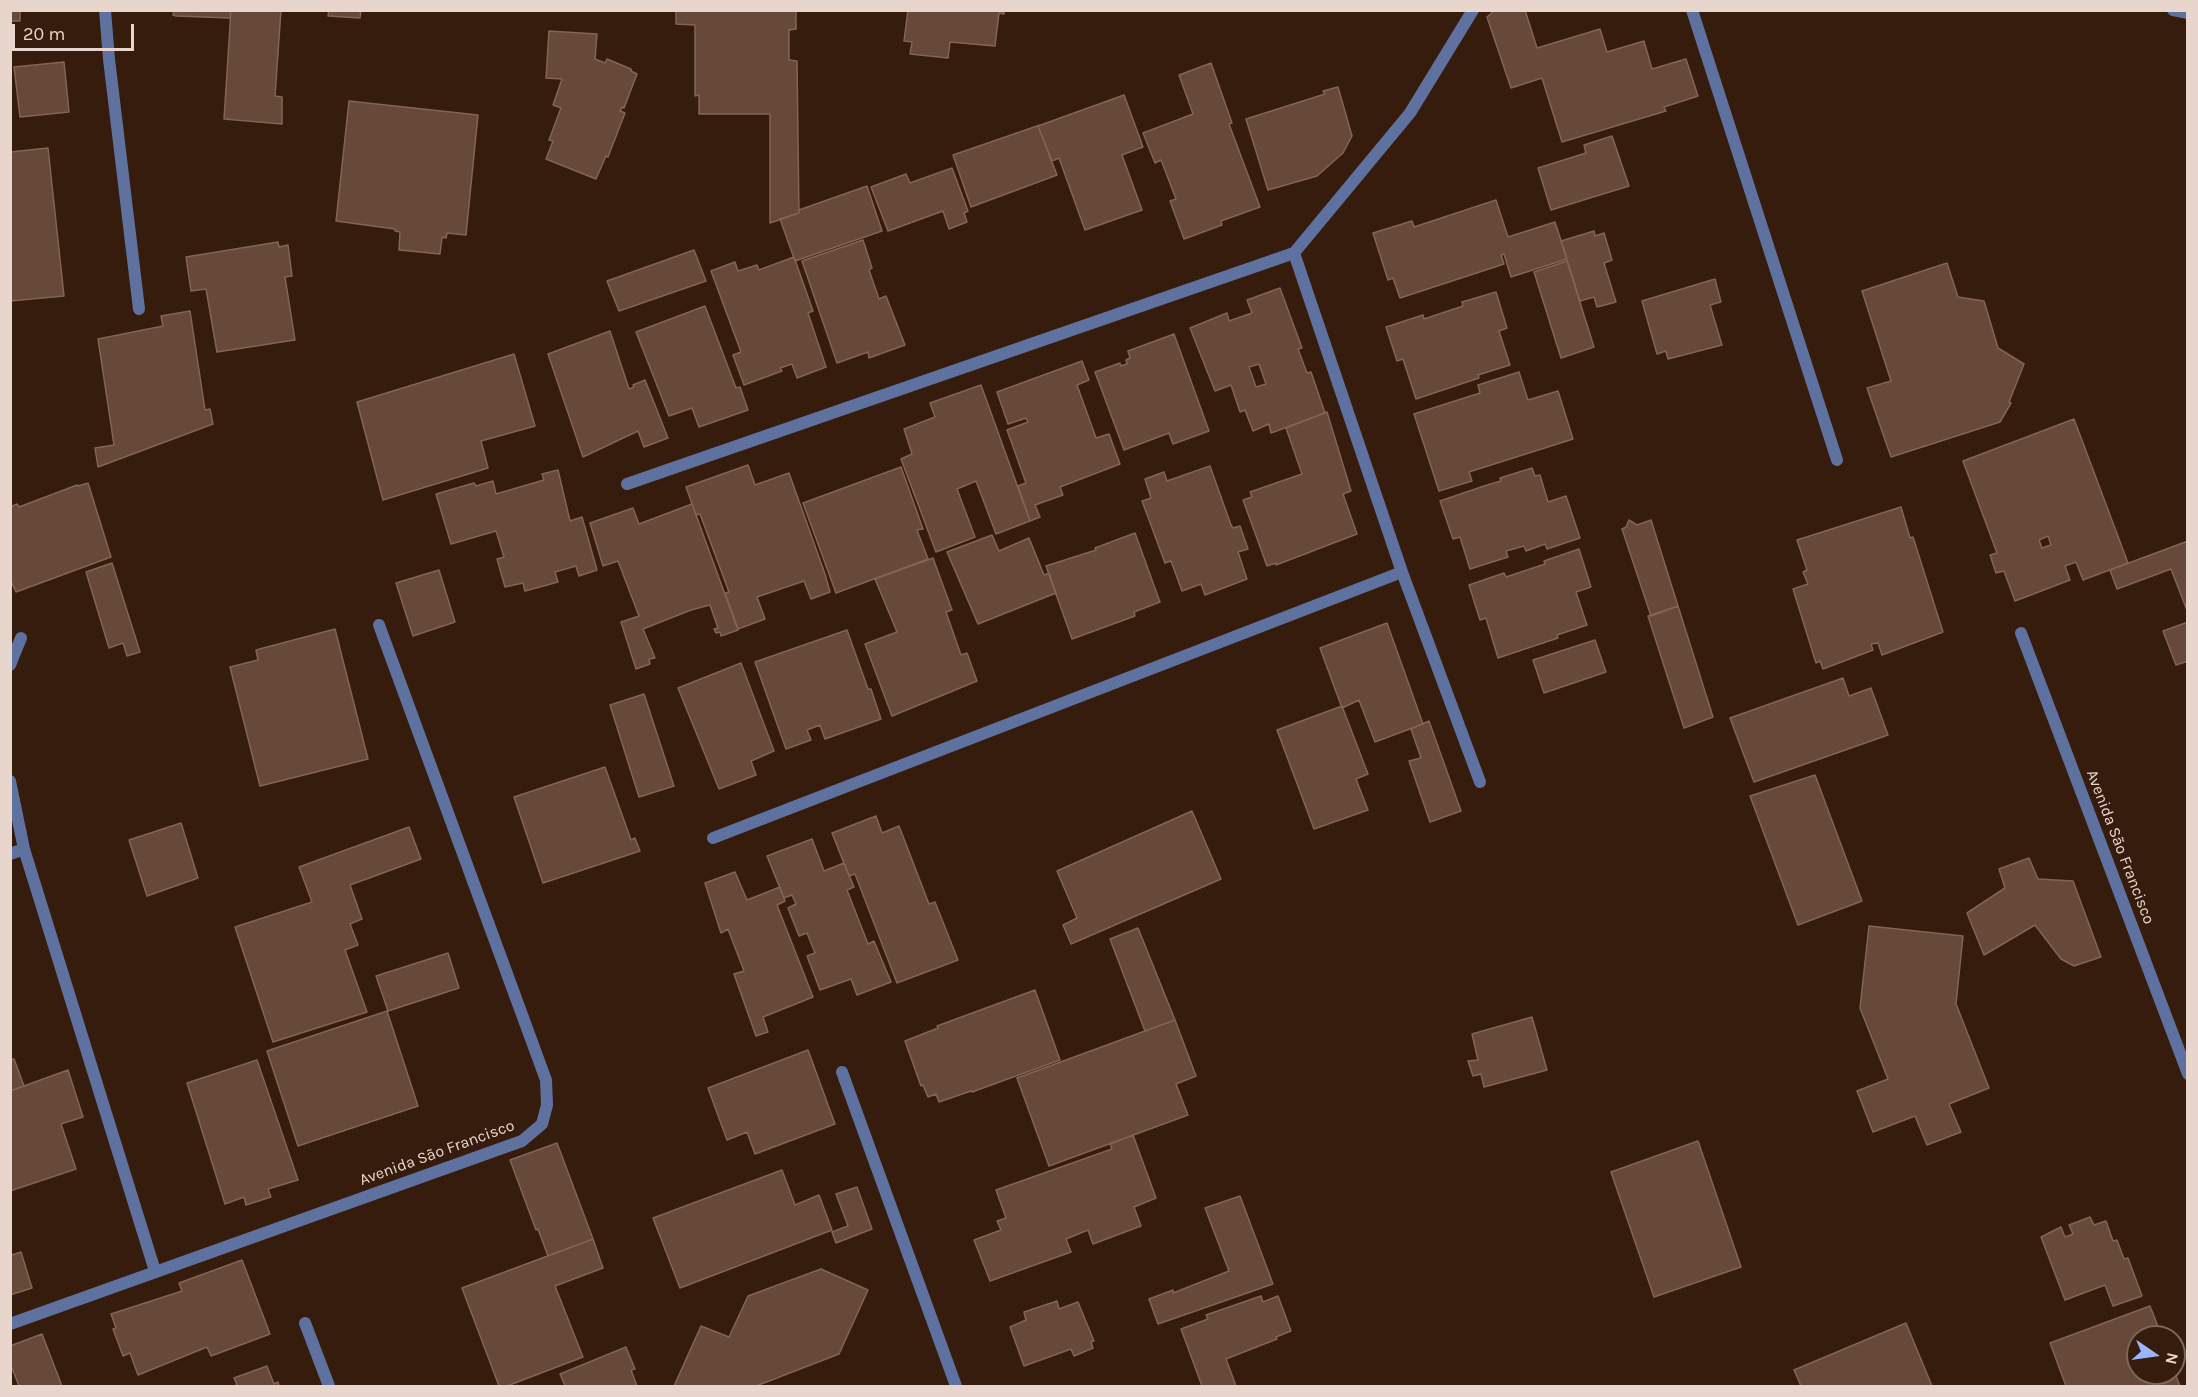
<!DOCTYPE html>
<meta charset="utf-8">
<style>
body{margin:0}
#map{position:relative;width:2198px;height:1397px;overflow:hidden;background:#361c0d;font-family:Karla,sans-serif}
canvas{display:block}
.frame{position:absolute;inset:0;border:12px solid #e8d6cc;pointer-events:none}
.north{position:absolute;left:2126px;top:1325px;width:60px;height:60px;box-sizing:border-box;background:#361c0d;border:2px solid #7d6659;border-radius:50%;rotate:103deg;font-size:16px;font-weight:700;line-height:24px;text-align:center;color:#e8d6cc}
.north::after{content:'';display:block;margin:auto;width:21px;height:27px;background:#99b5fd;clip-path:polygon(50% 0,100% 100%,50% 72%,0 100%)}
.scale{position:absolute;left:12px;top:24px;width:122px;height:27px;box-sizing:border-box;border:3px solid #e8d6cc;border-top:0;padding-left:8px;font-size:18px;line-height:21px;white-space:nowrap;color:#e8d6cc;-webkit-text-stroke:4px #361c0d;paint-order:stroke}
</style>
<div id="map">
<canvas width="2198" height="1397"></canvas>
<div class="frame"></div>
<div class="north">N</div>
<div class="scale">20 m</div>
</div>
<script>
const g = document.querySelector('canvas').getContext('2d');
g.lineJoin = 'round';
function paint(path, color) { g.fillStyle = color; g.fill(path, 'evenodd'); }
const poly = rows => new Path2D(rows.map(r => 'M' + r).join(''));
function trace(path, color, width, dash) { g.strokeStyle = color; g.lineWidth = width; g.lineCap = dash ? 'butt' : 'round'; g.setLineDash(dash || []); g.stroke(path); }
function label(font, color, halo, rows, align = 'center') {
  g.font = font + ' Karla,sans-serif'; g.lineWidth = 4.5; g.setLineDash([]); g.textBaseline = 'middle'; g.strokeStyle = halo; g.fillStyle = color; for (const [text, x, y, turn = 0] of rows) {
    g.save(); g.translate(x, y); g.rotate((+turn || 0) * Math.PI / 180); g.textAlign = isNaN(turn) ? turn : align; if (halo) g.strokeText(text, 0, 0); g.fillText(text, 0, 0); g.restore();
  }
}
const building = poly([
 [10,10,20,10,20,21,10,21,10,10],
 [174,10,231,10,230,18,176,16,173,15,174,10],
 [231,10,281,10,275,96,282,97,282,124,224,119,231,10],
 [329,10,361,10,360,18,328,16,329,10],
 [676,10,796,10,796,29,789,30,789,60,797,61,799,213,770,223,770,114,699,114,699,95,695,96,695,25,676,24,676,10],
 [908,10,1004,10,1004,14,999,13,995,46,950,42,948,58,910,54,912,42,904,41,908,10],
 [1495,10,1525,10,1537,48,1600,29,1607,52,1644,41,1652,69,1686,59,1698,96,1664,107,1666,111,1562,142,1542,78,1511,88,1487,17,1495,10],
 [549,31,597,34,595,59,605,63,607,59,631,69,631,71,637,74,624,108,622,107,620,111,625,113,608,157,606,156,596,179,546,159,553,141,549,140,561,108,553,105,562,79,546,78,549,31],
 [64,62,69,112,20,117,14,67,64,62],
 [1211,63,1232,123,1229,124,1260,207,1221,221,1222,225,1184,239,1170,201,1176,199,1161,160,1155,163,1143,133,1193,114,1179,75,1211,63],
 [1338,87,1352,136,1343,153,1317,176,1268,190,1246,119,1325,94,1323,91,1338,87],
 [1124,95,1143,147,1122,155,1142,210,1085,230,1059,158,1052,161,1038,126,1124,95],
 [349,101,478,115,466,235,447,233,446,238,442,237,440,254,399,250,400,232,395,231,395,229,336,221,349,101],
 [1040,125,1038,126,1057,175,971,207,953,155,1040,125],
 [1612,136,1629,186,1551,210,1538,168,1586,153,1584,145,1612,136],
 [48,148,64,296,10,301,10,152,48,148],
 [952,168,968,211,964,213,967,222,949,229,943,211,888,231,871,187,906,174,910,183,952,168],
 [867,186,882,231,795,261,780,219,799,213,799,210,867,186],
 [1496,200,1508,237,1555,222,1567,259,1511,277,1504,254,1501,255,1504,264,1400,298,1393,278,1388,280,1373,233,1412,221,1414,227,1496,200],
 [1594,231,1595,236,1604,233,1612,260,1604,263,1616,302,1597,307,1594,297,1580,301,1561,241,1594,231],
 [863,240,872,268,869,270,879,299,886,296,905,345,869,358,868,352,837,363,802,261,863,240],
 [278,242,279,247,288,245,292,276,285,277,295,340,217,352,206,289,191,291,186,257,278,242],
 [694,250,706,281,619,311,607,281,694,250],
 [794,257,813,311,808,313,826,367,797,378,792,364,780,368,782,371,744,385,733,355,741,352,711,271,735,262,738,271,757,265,759,270,794,257],
 [1567,261,1594,347,1561,358,1534,272,1567,261],
 [1947,263,1958,297,1984,301,1998,348,2024,364,2009,402,2011,403,2000,422,1891,457,1867,388,1891,381,1862,291,1947,263],
 [1715,279,1721,302,1710,305,1722,345,1668,359,1666,351,1657,354,1642,301,1715,279],
 [1280,288,1302,348,1298,349,1307,373,1311,372,1325,413,1271,433,1269,424,1253,431,1245,410,1240,412,1231,385,1215,391,1190,328,1227,313,1229,321,1252,313,1247,300,1280,288],
 [1259,364,1266,384,1256,387,1249,367,1259,364],
 [1496,292,1507,328,1499,331,1510,365,1478,375,1479,378,1416,399,1403,359,1397,361,1386,327,1423,315,1424,319,1463,306,1462,302,1496,292],
 [705,306,736,388,740,387,748,410,699,427,692,408,669,416,636,332,705,306],
 [190,311,205,410,210,409,213,424,98,467,95,448,114,445,98,339,163,326,161,316,190,311],
 [610,331,629,389,634,387,633,385,645,380,668,438,644,447,638,431,583,457,548,354,610,331],
 [1174,334,1209,431,1173,444,1169,433,1124,450,1095,372,1120,363,1121,366,1127,364,1126,360,1130,358,1128,351,1174,334],
 [514,354,535,426,481,441,488,468,383,500,357,402,514,354],
 [1082,361,1089,380,1077,385,1096,438,1109,434,1120,464,1060,487,1063,495,1035,505,1040,517,1030,521,1018,486,1026,483,1007,430,1028,422,1026,418,1008,424,997,392,1082,361],
 [1519,372,1528,400,1558,391,1573,439,1469,472,1472,481,1439,491,1414,414,1480,393,1478,385,1519,372],
 [981,385,1030,521,996,534,976,481,957,489,975,537,936,552,901,459,912,454,904,429,935,417,930,403,981,385],
 [1327,412,1351,491,1343,494,1357,534,1276,565,1276,563,1267,566,1243,500,1252,497,1250,492,1302,474,1286,428,1327,412],
 [2074,419,2128,563,2083,580,2076,562,2065,566,2070,580,2015,601,2004,571,1996,573,1990,555,1997,553,1963,461,2074,419],
 [2048,536,2051,545,2042,548,2039,540,2048,536],
 [748,465,755,485,789,473,825,574,830,592,811,599,804,581,757,597,765,619,738,629,725,593,729,592,700,514,696,515,686,487,748,465],
 [1210,466,1231,525,1233,528,1240,526,1248,549,1238,552,1247,579,1205,595,1201,584,1182,591,1171,561,1165,563,1142,501,1151,498,1145,479,1164,472,1167,481,1210,466],
 [901,467,923,529,917,530,928,559,836,593,803,503,901,467],
 [1532,468,1535,476,1540,475,1548,502,1566,496,1580,538,1547,549,1545,544,1526,551,1524,546,1506,551,1508,557,1470,569,1460,537,1453,539,1440,501,1487,485,1501,481,1500,478,1532,468],
 [558,470,570,521,582,517,597,570,579,576,576,566,555,572,558,582,525,591,523,583,505,587,497,559,504,557,496,531,451,544,436,494,474,483,476,486,493,481,496,494,544,480,542,474,558,470],
 [88,483,111,557,16,592,10,579,10,507,17,504,19,507,77,485,78,486,88,483],
 [692,504,738,630,721,636,720,632,716,633,714,629,718,628,710,605,691,610,643,629,655,658,649,659,650,664,636,669,621,622,639,616,618,561,603,566,590,523,633,508,639,524,692,504],
 [1901,507,1910,538,1913,537,1943,632,1882,655,1878,643,1871,644,1873,650,1823,669,1820,661,1816,663,1793,589,1808,584,1803,572,1807,570,1797,540,1901,507],
 [1629,520,1637,525,1651,520,1678,606,1651,616,1622,529,1626,527,1629,520],
 [1135,533,1160,602,1134,612,1135,616,1072,639,1046,566,1096,550,1095,548,1135,533],
 [992,535,999,551,1029,538,1044,575,1049,573,1056,593,978,624,947,552,992,535],
 [2188,541,2188,613,2171,569,2117,589,2110,570,2188,541],
 [1579,549,1591,587,1576,592,1587,625,1557,635,1558,638,1498,658,1486,618,1480,620,1469,585,1504,573,1506,577,1545,564,1544,561,1579,549],
 [933,558,952,610,946,612,961,655,967,653,977,681,892,716,865,644,897,632,875,579,933,558],
 [112,563,140,652,127,656,123,643,109,648,86,572,112,563],
 [439,570,455,622,413,636,396,583,439,570],
 [1678,606,1713,717,1684,728,1648,616,1678,606],
 [2188,622,2188,661,2176,665,2163,631,2188,622],
 [1387,623,1423,724,1375,742,1359,700,1342,708,1320,648,1387,623],
 [335,629,368,759,260,786,230,667,258,660,256,650,335,629],
 [847,630,868,689,871,689,881,719,825,739,820,725,807,730,811,740,786,749,755,662,847,630],
 [1595,640,1606,672,1544,693,1533,660,1595,640],
 [741,663,774,751,751,761,756,775,719,789,678,688,741,663],
 [1843,678,1849,696,1871,688,1888,735,1754,782,1730,718,1843,678],
 [644,694,674,786,639,797,610,705,644,694],
 [1342,706,1368,774,1356,779,1368,810,1314,829,1277,730,1342,706],
 [1429,721,1461,811,1430,822,1409,761,1421,758,1411,729,1429,721],
 [605,767,631,840,635,838,640,851,543,883,514,797,605,767],
 [1815,775,1862,901,1798,925,1750,796,1815,775],
 [1192,811,1221,879,1071,944,1063,925,1077,918,1057,871,1192,811],
 [876,816,882,833,899,826,929,904,935,902,958,960,897,983,855,874,849,876,832,833,876,816],
 [181,823,198,878,147,896,129,840,181,823],
 [409,827,421,859,350,885,362,919,350,924,358,945,345,950,367,1012,273,1042,235,927,312,902,299,867,409,827],
 [812,839,824,871,844,863,854,887,847,890,868,944,874,941,891,982,857,995,851,979,820,990,807,956,815,953,807,933,799,936,788,908,796,904,792,895,784,898,767,856,812,839],
 [2029,858,2038,879,2073,881,2101,957,2074,966,2061,959,2035,925,1984,955,1967,913,2005,888,1999,869,2029,858],
 [735,872,747,900,780,887,785,901,777,905,813,997,763,1017,768,1032,756,1036,734,974,744,971,728,929,721,933,705,883,735,872],
 [1869,926,1963,936,1956,1004,1989,1088,1949,1104,1961,1132,1927,1145,1915,1116,1873,1132,1857,1091,1888,1079,1860,1008,1869,926],
 [1138,928,1175,1020,1145,1031,1110,939,1138,928],
 [448,953,459,988,388,1011,376,976,448,953],
 [1035,990,1060,1060,972,1092,971,1091,939,1102,936,1094,928,1097,923,1085,921,1086,905,1041,938,1028,937,1026,1035,990],
 [387,1011,418,1106,298,1146,267,1051,387,1011],
 [1532,1017,1547,1070,1484,1087,1481,1074,1473,1076,1468,1061,1478,1060,1472,1034,1532,1017],
 [1175,1020,1196,1076,1176,1084,1188,1115,1049,1166,1017,1078,1175,1020],
 [808,1050,835,1124,755,1154,747,1132,727,1140,708,1088,808,1050],
 [14,1059,24,1086,10,1091,10,1060,14,1059],
 [257,1060,298,1180,268,1189,271,1197,246,1205,244,1197,225,1204,187,1083,257,1060],
 [68,1070,83,1117,61,1124,76,1169,10,1191,10,1091,68,1070],
 [1133,1135,1156,1198,1134,1207,1141,1226,1093,1244,1088,1230,1066,1239,1071,1252,990,1281,974,1240,1001,1230,997,1221,1006,1218,996,1190,1112,1149,1110,1144,1133,1135],
 [1698,1141,1741,1267,1654,1297,1611,1172,1698,1141],
 [557,1143,593,1239,548,1256,538,1229,536,1230,510,1160,557,1143],
 [782,1170,795,1205,819,1195,832,1230,680,1288,653,1218,782,1170],
 [857,1187,872,1229,836,1243,832,1232,848,1226,836,1194,857,1187],
 [1240,1196,1273,1284,1158,1324,1149,1299,1173,1290,1173,1293,1229,1271,1205,1208,1240,1196],
 [2090,1217,2094,1225,2106,1221,2113,1241,2117,1240,2124,1259,2128,1258,2142,1296,2113,1306,2105,1285,2065,1300,2041,1237,2061,1227,2065,1237,2073,1234,2069,1225,2090,1217],
 [593,1239,603,1268,555,1286,583,1357,507,1386,499,1386,462,1288,593,1239],
 [10,1250,12,1255,21,1252,32,1288,10,1295,10,1250],
 [242,1260,270,1334,211,1356,207,1347,138,1375,130,1353,123,1356,113,1329,116,1328,111,1314,182,1291,179,1283,242,1260],
 [821,1269,868,1290,839,1354,756,1386,674,1386,701,1326,729,1337,748,1296,821,1269],
 [1261,1296,1263,1302,1278,1296,1291,1331,1276,1337,1277,1339,1226,1359,1236,1386,1202,1386,1181,1329,1208,1319,1206,1315,1261,1296],
 [1057,1301,1059,1309,1078,1302,1094,1341,1091,1342,1093,1348,1074,1356,1071,1349,1024,1366,1010,1327,1026,1320,1024,1312,1057,1301],
 [2150,1306,2162,1337,2138,1337,2138,1373,2174,1373,2174,1371,2180,1386,2066,1386,2050,1343,2150,1306],
 [1906,1323,1932,1386,1801,1386,1794,1370,1906,1323],
 [42,1334,62,1386,19,1386,10,1363,10,1346,42,1334],
 [626,1347,635,1369,631,1370,637,1386,565,1386,560,1374,626,1347],
 [267,1366,274,1384,278,1382,279,1386,233,1386,237,1385,234,1378,267,1366]
]);
paint(building, '#674939');
trace(building, '#846454', 1.5);
trace(poly([
 [105,10,109,59,139,309],
 [1692,10,1837,460],
 [2173,10,2188,13],
 [627,484,1294,253,1410,113,1473,10],
 [1402,572,1480,782],
 [2021,633,2188,1074],
 [10,665,21,638],
 [10,781,24,849],
 [713,838,1402,572,1294,253],
 [10,854,24,849,155,1271],
 [842,1072,956,1386],
 [305,1323,329,1386],
 [10,1324,522,1141,542,1124,547,1105,546,1080,379,625]
]), '#5f719f', 12);
label('16px', '#e8d6cc', '#361c0d', [
 ["Avenida São Francisco",2120,847,69],
 ["Avenida São Francisco",437,1153,-20]
]);
</script>
